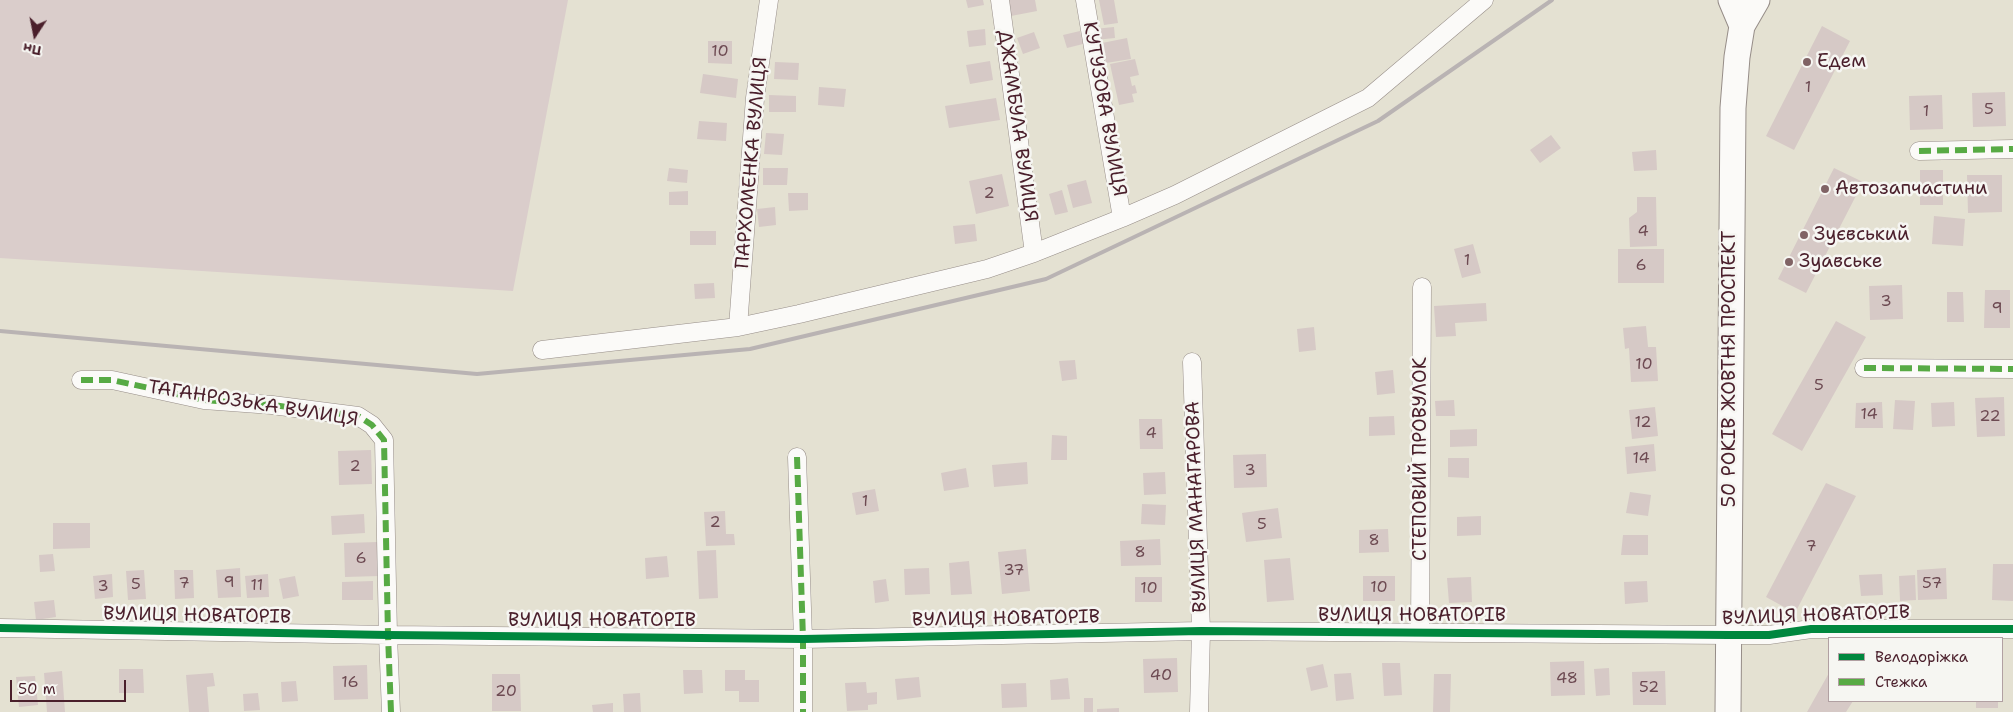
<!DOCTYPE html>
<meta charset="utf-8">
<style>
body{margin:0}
#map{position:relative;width:2013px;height:712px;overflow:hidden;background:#e4e1d2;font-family:"Shantell Sans",sans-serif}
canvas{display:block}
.legend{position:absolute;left:1828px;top:637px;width:175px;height:65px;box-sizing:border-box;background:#f6f6f2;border:1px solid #b1a0a2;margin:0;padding:6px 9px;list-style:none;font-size:15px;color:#4a1f2b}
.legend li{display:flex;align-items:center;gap:10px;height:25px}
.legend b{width:25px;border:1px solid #b1a0a2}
.north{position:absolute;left:10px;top:10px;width:50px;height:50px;-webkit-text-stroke:4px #f6f6f2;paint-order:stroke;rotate:191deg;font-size:14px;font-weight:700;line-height:20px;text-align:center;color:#4a1f2b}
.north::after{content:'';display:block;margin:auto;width:18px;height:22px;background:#4a1f2b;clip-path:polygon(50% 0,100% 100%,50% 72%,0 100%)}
.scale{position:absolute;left:10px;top:680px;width:116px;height:22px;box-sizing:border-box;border:2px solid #4a1f2b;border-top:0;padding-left:6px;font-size:15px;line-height:18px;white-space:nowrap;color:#4a1f2b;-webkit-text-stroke:4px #f6f6f2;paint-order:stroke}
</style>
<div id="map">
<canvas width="2013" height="712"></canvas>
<ul class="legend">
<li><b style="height:6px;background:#00873e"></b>Велодоріжка</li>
<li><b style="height:6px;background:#57aa44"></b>Стежка</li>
</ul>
<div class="north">Пн</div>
<div class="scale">50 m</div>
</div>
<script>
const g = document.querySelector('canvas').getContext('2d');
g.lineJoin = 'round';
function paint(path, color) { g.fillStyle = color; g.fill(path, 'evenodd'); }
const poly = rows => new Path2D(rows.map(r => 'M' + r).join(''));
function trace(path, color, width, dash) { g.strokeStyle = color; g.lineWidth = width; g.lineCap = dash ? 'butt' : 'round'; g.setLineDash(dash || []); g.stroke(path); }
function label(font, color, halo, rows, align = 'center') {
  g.font = font + ' "Shantell Sans",sans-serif'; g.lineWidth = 5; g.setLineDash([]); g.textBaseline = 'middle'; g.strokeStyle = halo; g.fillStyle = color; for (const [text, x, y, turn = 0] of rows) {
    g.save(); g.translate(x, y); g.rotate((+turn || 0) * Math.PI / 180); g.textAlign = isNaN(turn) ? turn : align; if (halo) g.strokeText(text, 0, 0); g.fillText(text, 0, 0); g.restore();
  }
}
paint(poly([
 [0,0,568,0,513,291,0,258]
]), '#dacdcb');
paint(poly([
 [966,0,983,0,984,5,968,8],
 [1008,0,1035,0,1037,11,1011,16],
 [1099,0,1114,0,1118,23,1104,25],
 [1822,26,1850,41,1794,150,1766,136],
 [1114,27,1115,38,1095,40,1094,29],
 [985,29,986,45,969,47,967,31],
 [1080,31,1083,44,1067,48,1063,35],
 [1034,32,1040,48,1023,54,1017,38],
 [1127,38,1131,59,1106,63,1102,43],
 [708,41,732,41,732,64,708,63],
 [1135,59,1139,75,1130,77,1132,86,1135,85,1137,93,1132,94,1134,102,1119,105,1110,64],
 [990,61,993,80,970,84,966,65],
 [775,62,799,63,798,80,774,79],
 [703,74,738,79,736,98,700,93],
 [819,87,846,89,844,107,818,105],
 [2005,92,2006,126,1973,127,1972,93],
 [769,95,796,96,796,112,769,112],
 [1942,95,1943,129,1910,130,1909,96],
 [996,98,1000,120,949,128,945,106],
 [699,121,727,123,726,141,697,139],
 [766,133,784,134,782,155,764,154],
 [1551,135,1561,148,1540,163,1530,150],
 [1656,150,1657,170,1634,171,1632,152],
 [669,168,688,170,687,183,667,181],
 [763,168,788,168,787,185,763,185],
 [1834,168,1863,182,1806,293,1778,279],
 [1920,170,1943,170,1943,205,1920,205],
 [1002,174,1009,206,976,214,969,181],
 [1967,175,2002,175,2002,212,1968,213],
 [1086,180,1092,203,1073,208,1067,185],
 [1062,190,1068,212,1055,215,1049,194],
 [688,191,688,205,669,205,669,192],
 [788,193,808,193,808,210,789,211],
 [1637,197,1656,197,1657,246,1630,247,1629,218,1637,212],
 [775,207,776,225,759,227,757,209],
 [1934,216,1965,219,1963,246,1932,244],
 [975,224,977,241,955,244,953,226],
 [690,231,716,231,716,245,690,245],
 [1473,244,1481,273,1462,278,1454,249],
 [1618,249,1664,249,1664,283,1618,283],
 [714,283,715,298,695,299,694,284],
 [1902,285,1903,319,1870,320,1869,286],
 [1985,290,2010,290,2010,328,1984,328],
 [1947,292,1963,292,1964,322,1947,322],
 [1486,303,1487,321,1455,323,1456,336,1436,337,1434,306],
 [1836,321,1866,337,1802,451,1772,434],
 [1646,326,1648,347,1656,347,1658,381,1631,382,1629,348,1625,349,1623,328],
 [1314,327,1316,350,1299,352,1297,329],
 [1075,360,1077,379,1062,381,1059,361],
 [1393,370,1395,393,1377,395,1375,372],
 [2004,397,2005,436,1977,437,1975,398],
 [1454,400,1455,416,1436,416,1435,401],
 [1895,400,1915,401,1913,430,1893,429],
 [1882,402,1883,428,1855,428,1856,403],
 [1954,402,1955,426,1932,427,1931,403],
 [1655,407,1658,436,1632,439,1629,410],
 [1394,416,1395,435,1369,436,1369,417],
 [1139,419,1162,419,1163,449,1140,449],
 [1477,429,1477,446,1450,447,1450,430],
 [1052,435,1067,436,1067,460,1051,460],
 [1654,444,1656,471,1627,474,1625,447],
 [371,450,372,484,339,485,338,451],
 [1266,454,1267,487,1234,488,1233,455],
 [1448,458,1469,458,1469,478,1448,477],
 [1027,462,1028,484,994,487,992,465],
 [966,468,969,487,944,491,941,473],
 [1165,472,1166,494,1144,495,1143,473],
 [1826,483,1856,496,1795,613,1766,597],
 [875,489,879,511,856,515,852,493],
 [1630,492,1651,495,1648,516,1626,513],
 [1142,504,1166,505,1165,525,1141,524],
 [1278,508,1282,538,1246,542,1242,513],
 [725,511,726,534,734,534,735,545,706,546,704,512],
 [364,514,365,533,332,535,331,516],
 [1481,516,1481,535,1457,536,1457,517],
 [53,523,90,523,90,548,53,549],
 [1388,529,1389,552,1359,553,1359,530],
 [1623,535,1648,535,1648,555,1621,555],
 [1160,539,1161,565,1121,566,1120,541],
 [378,542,379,576,345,577,344,543],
 [1026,549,1030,591,1002,594,998,552],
 [716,550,718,598,699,599,697,551],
 [53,554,55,571,40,572,39,555],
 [667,556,669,577,646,579,645,558],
 [1290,558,1294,600,1267,602,1264,560],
 [969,561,972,594,951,595,949,563],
 [1993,564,2013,564,2013,601,1992,600],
 [240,568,241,597,218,598,216,570],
 [929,568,930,594,905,595,904,569],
 [1946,568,1947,599,1918,600,1917,570],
 [144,570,146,599,128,600,126,571],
 [174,570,193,570,194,598,175,599],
 [112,574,113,597,95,599,93,576],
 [268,574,269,597,247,598,245,576],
 [1882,574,1883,595,1861,596,1859,575],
 [1915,575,1916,600,1900,601,1899,576],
 [295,576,299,596,283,599,279,579],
 [1363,576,1395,576,1395,601,1363,601],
 [1135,577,1162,577,1162,602,1135,602],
 [1471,577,1472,602,1449,603,1447,578],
 [886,579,889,601,875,603,873,581],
 [373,581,373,600,342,600,342,582],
 [1647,581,1648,602,1625,604,1624,582],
 [54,600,56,617,36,620,34,602],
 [1177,658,1178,692,1144,693,1143,659],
 [1584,661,1585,695,1551,696,1550,662],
 [1382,663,1400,663,1402,695,1384,696],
 [1323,664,1328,687,1311,691,1306,668],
 [367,665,368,699,334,700,333,666],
 [1609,668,1610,695,1596,696,1594,669],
 [119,669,143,669,144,693,119,693],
 [683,670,702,670,703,693,684,694],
 [725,670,745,670,745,680,759,680,759,702,739,702,739,691,725,691],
 [62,671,65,712,47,712,44,673],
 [1665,671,1666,705,1633,705,1632,672],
 [213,673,215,686,207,687,209,712,189,712,186,675],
 [1351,673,1354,699,1336,701,1334,674],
 [1829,673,1829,701,1853,701,1846,712,1807,712],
 [492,674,520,674,521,711,492,711],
 [1434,674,1451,674,1450,712,1433,712],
 [35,676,38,705,19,707,16,677],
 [919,677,921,697,897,700,895,679],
 [1068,678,1070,699,1051,700,1050,680],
 [296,681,298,701,282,702,281,682],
 [866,682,867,693,877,692,877,704,868,705,868,710,847,711,845,683],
 [1026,683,1027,707,1002,708,1001,684],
 [258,693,260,710,244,711,243,694],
 [640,693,641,712,624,712,623,694],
 [1084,698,1093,698,1093,712,1084,712],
 [1976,701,1998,701,1998,708,1976,708],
 [613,703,613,712,593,712,592,705],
 [1119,708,1119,712,1097,712,1097,709]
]), '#d6c9c6');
const street = poly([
 [1000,0,1034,253],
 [1085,0,1122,218],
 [1919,151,2013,149],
 [738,327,755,98,769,0],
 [542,350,738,327,799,314,987,269,1034,253,1122,218,1175,195,1368,98,1484,0],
 [1192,362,1201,631,1199,712],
 [1864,368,2013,369],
 [81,380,112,380,204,400,272,405,358,416,372,425,384,440,388,635,391,712],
 [797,457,803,639,803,712],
 [0,628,388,635,803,639,1201,631,1729,635,1769,635,1811,629,2013,629],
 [1420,632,1422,287]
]);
const secondary = poly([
 [1731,0,1742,26],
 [1728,712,1733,108,1737,57,1742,26,1757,0]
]);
trace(street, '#968d88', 19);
trace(secondary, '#968d88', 27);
trace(street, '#fbfaf8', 18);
trace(secondary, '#fbfaf8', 25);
trace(poly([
 [0,331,477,374,750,349,1046,279,1378,121,1552,0]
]), '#b9b3b3', 4);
trace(poly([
 [1919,151,2013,149],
 [1864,368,2013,369],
 [81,380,112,380,204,400,272,405,358,416,372,425,384,440,388,635,391,712],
 [797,457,803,639,803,712]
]), '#57aa44', 6, [12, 6]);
trace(poly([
 [0,628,388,635,803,639,1201,631,1729,635,1769,635,1811,629,2013,629]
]), '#00873e', 8);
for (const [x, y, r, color] of [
 [1807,62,5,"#806365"],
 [1825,189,5,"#806365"],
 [1804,235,5,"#806365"],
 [1789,262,5,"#806365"]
]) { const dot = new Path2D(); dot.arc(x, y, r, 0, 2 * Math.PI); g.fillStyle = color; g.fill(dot); trace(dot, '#f6f6f2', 2); }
label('16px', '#6d4a52', null, [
 ["10",720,52],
 ["1",1808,88],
 ["5",1989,110],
 ["1",1926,112],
 ["2",989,194],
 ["4",1643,232],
 ["1",1467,261],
 ["6",1641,266],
 ["3",1886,302],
 ["9",1997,309],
 ["10",1644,365],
 ["5",1819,386],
 ["14",1869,415],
 ["22",1990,417],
 ["12",1643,423],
 ["4",1151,434],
 ["14",1641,459],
 ["2",355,467],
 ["3",1250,471],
 ["1",865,502],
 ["2",715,523],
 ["5",1262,525],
 ["8",1374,541],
 ["7",1811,547],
 ["8",1140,553],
 ["6",361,559],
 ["37",1014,571],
 ["9",229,583],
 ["7",184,584],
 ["57",1932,584],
 ["5",136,585],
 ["11",257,586],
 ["3",103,587],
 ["10",1379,588],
 ["10",1149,589],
 ["40",1161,676],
 ["48",1567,679],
 ["16",350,683],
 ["52",1649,688],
 ["20",506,692]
]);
label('19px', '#4a1f2b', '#f6f6f2', [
 ["Едем",1817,62],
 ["Автозапчастини",1835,189],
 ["Зуєвський",1814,235],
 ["Зуавське",1799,262]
], 'left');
label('19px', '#4a1f2b', '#f6f6f2', [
 ["КУТУЗОВА ВУЛИЦЯ",1104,109,80],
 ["ДЖАМБУЛА ВУЛИЦЯ",1017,126,82],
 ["ПАРХОМЕНКА ВУЛИЦЯ",752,163,-85],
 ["50 РОКІВ ЖОВТНЯ ПРОСПЕКТ",1730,369,-90],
 ["ТАГАНРОЗЬКА ВУЛИЦЯ",253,404,9],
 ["СТЕПОВИЙ ПРОВУЛОК",1421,459,-90],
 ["ВУЛИЦЯ МАНАГАРОВА",1197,507,-92],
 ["ВУЛИЦЯ НОВАТОРІВ",197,616,1],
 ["ВУЛИЦЯ НОВАТОРІВ",1412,616],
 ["ВУЛИЦЯ НОВАТОРІВ",1816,616,-2],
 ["ВУЛИЦЯ НОВАТОРІВ",1006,619,-1],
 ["ВУЛИЦЯ НОВАТОРІВ",602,621]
]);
</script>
